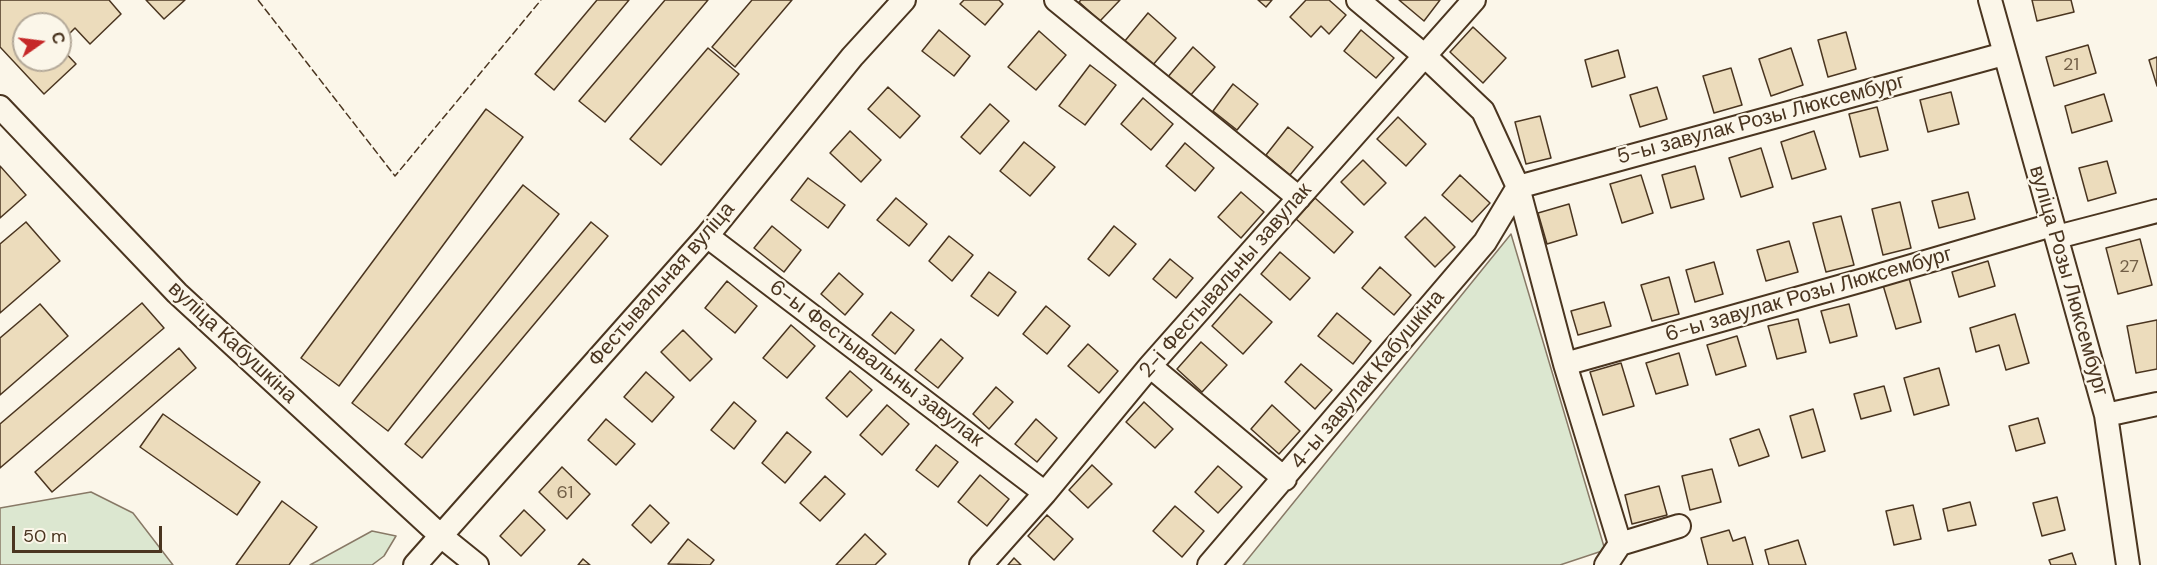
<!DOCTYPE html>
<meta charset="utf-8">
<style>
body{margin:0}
#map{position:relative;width:2157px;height:565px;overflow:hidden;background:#fbf6e9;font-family:"DM Sans",sans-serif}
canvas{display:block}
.north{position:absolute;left:12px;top:12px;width:60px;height:60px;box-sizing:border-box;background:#fbf6e9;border:2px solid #b4a999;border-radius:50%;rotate:76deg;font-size:16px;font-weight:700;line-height:24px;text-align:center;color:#4a3520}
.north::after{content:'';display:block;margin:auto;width:21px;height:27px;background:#c62828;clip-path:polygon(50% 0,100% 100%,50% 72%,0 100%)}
.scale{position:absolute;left:12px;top:526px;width:150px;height:27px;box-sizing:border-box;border:3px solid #4a3520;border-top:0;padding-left:8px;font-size:18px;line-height:21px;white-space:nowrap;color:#4a3520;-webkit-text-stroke:4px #fbf6e9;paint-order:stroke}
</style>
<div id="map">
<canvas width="2157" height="565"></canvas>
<div class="north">С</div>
<div class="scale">50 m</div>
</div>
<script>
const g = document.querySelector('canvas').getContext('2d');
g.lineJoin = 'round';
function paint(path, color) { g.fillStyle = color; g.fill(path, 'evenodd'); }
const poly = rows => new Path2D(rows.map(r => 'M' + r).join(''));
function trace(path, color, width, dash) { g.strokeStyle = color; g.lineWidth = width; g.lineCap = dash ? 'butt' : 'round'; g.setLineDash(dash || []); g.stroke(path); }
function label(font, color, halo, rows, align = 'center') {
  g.font = font + ' "DM Sans",sans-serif'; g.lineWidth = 4.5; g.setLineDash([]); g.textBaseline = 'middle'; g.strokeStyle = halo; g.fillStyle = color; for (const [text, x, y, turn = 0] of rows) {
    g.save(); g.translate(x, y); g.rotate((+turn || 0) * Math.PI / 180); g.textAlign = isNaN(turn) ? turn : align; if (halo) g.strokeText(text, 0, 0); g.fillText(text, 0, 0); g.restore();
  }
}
const green = poly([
 [1511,234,1605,550,1560,565,1243,565,1511,234],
 [91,492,133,513,173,565,0,565,0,508,91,492],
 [372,531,396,536,384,556,372,565,310,565,372,531]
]);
paint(green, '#dce7d0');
trace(green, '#887966', 1.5);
const building = poly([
 [0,0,109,0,121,14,90,44,75,28,60,43,60,24,24,24,24,60,60,60,60,47,76,64,44,94,0,47,0,0],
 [146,0,185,0,164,19,146,0],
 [597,0,629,0,554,90,535,74,597,0],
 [665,0,708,0,605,122,579,101,665,0],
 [752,0,792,0,735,67,712,47,752,0],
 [964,0,999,0,1003,4,985,25,960,4,964,0],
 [1081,0,1120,0,1100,21,1079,2,1081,0],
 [1258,0,1272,0,1266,7,1258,0],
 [1306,0,1329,0,1346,15,1329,34,1321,26,1311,37,1290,17,1306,0],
 [1399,0,1440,0,1424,21,1399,0],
 [2032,0,2071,0,2074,12,2037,21,2032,0],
 [1148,13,1176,38,1152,66,1124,42,1148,13],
 [1473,27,1506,58,1483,83,1450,52,1473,27],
 [939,30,970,56,954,76,922,51,939,30],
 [1361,30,1394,58,1376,78,1344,51,1361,30],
 [1039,31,1066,55,1036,90,1008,67,1039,31],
 [1846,32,1856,69,1828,77,1818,40,1846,32],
 [2088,45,2096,73,2054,86,2046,57,2088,45],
 [1193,47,1215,67,1189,97,1167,78,1193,47],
 [708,48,739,74,661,165,630,139,708,48],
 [1791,48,1803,85,1771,96,1759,59,1791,48],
 [1618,50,1625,77,1592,87,1585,60,1618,50],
 [2157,57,2157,86,2149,60,2157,57],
 [1090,65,1116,85,1085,125,1059,106,1090,65],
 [1731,68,1742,105,1714,113,1703,76,1731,68],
 [1233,84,1258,104,1237,130,1213,111,1233,84],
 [888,87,920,116,900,138,868,109,888,87],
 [1657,87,1667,119,1640,127,1630,95,1657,87],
 [1951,92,1959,124,1928,132,1920,100,1951,92],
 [2104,94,2112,121,2072,133,2065,106,2104,94],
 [1143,98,1173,124,1151,150,1121,124,1143,98],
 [990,104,1009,121,980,154,961,137,990,104],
 [1877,107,1888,150,1860,157,1849,114,1877,107],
 [486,109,523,137,339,386,301,358,486,109],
 [1540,116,1551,158,1526,164,1515,122,1540,116],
 [1398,117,1426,144,1406,166,1377,139,1398,117],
 [1288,127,1313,147,1290,175,1266,155,1288,127],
 [850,131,881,160,861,182,830,153,850,131],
 [1814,131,1826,169,1792,179,1781,142,1814,131],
 [1024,142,1055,167,1030,196,1000,171,1024,142],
 [1185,143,1214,168,1195,191,1166,166,1185,143],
 [1761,148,1773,187,1741,197,1729,158,1761,148],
 [1363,160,1386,183,1364,205,1341,182,1363,160],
 [2107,161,2116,193,2088,201,2079,168,2107,161],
 [0,166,26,195,0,218,0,166],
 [1695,166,1704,199,1671,208,1662,175,1695,166],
 [1460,175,1490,203,1472,222,1442,195,1460,175],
 [1641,175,1653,213,1622,223,1610,184,1641,175],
 [808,178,845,205,828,228,791,200,808,178],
 [523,185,559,214,388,431,352,403,523,185],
 [1241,192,1264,212,1241,238,1218,217,1241,192],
 [1968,192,1975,219,1939,228,1932,201,1968,192],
 [896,198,927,224,909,246,877,220,896,198],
 [1315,198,1353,232,1334,253,1296,219,1315,198],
 [1900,202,1911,248,1883,255,1872,209,1900,202],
 [1569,204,1577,235,1547,244,1538,213,1569,204],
 [1841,216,1854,265,1826,272,1813,223,1841,216],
 [1425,217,1455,247,1435,267,1405,237,1425,217],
 [26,222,60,261,0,313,0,244,26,222],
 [591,222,608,236,422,458,405,444,591,222],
 [772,226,801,250,784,272,754,248,772,226],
 [1114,226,1136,244,1109,276,1088,259,1114,226],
 [949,236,973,255,952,281,929,261,949,236],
 [2140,239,2152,285,2118,294,2106,248,2140,239],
 [1789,241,1798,272,1766,281,1757,250,1789,241],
 [1280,252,1310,278,1290,300,1261,274,1280,252],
 [1170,259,1193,278,1176,298,1153,279,1170,259],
 [1988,261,1995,286,1959,297,1952,272,1988,261],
 [1714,262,1723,294,1695,302,1686,270,1714,262],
 [1380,267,1411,295,1394,315,1362,288,1380,267],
 [989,272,1016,292,998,316,971,296,989,272],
 [839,273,863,294,845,315,821,294,839,273],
 [1669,277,1679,314,1652,321,1641,285,1669,277],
 [1909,278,1921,322,1896,329,1883,285,1909,278],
 [727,281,757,306,735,333,705,308,727,281],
 [1240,294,1272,322,1243,354,1212,326,1240,294],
 [1604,302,1611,326,1578,335,1571,311,1604,302],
 [142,303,164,328,0,468,0,424,142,303],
 [40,304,68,336,0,395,0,338,40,304],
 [1849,304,1857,336,1830,343,1821,311,1849,304],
 [1046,306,1070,326,1047,354,1023,334,1046,306],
 [891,312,914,330,895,354,872,335,891,312],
 [1337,313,1371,341,1353,364,1318,336,1337,313],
 [2015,314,2029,363,2006,370,1999,345,1976,352,1970,328,2015,314],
 [1798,319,1806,352,1777,359,1768,326,1798,319],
 [2157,320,2157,369,2136,373,2127,326,2157,320],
 [791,325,815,346,787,378,763,358,791,325],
 [683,330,712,359,690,381,661,352,683,330],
 [1737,336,1746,366,1716,375,1707,345,1737,336],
 [941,339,963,358,938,388,915,370,941,339],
 [1201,342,1227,365,1202,392,1177,369,1201,342],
 [1088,344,1118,371,1099,393,1068,366,1088,344],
 [179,348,196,368,52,492,35,472,179,348],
 [1679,353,1688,385,1656,394,1646,363,1679,353],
 [1621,363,1634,406,1603,415,1590,372,1621,363],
 [1301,364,1332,390,1315,409,1285,382,1301,364],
 [1939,368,1949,405,1914,415,1904,378,1939,368],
 [850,371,872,390,847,417,826,398,850,371],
 [646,372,674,397,652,422,624,397,646,372],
 [1884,386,1891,411,1861,419,1854,394,1884,386],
 [996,387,1013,402,989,429,973,414,996,387],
 [734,402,756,421,734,449,711,430,734,402],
 [1144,402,1173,429,1155,448,1126,422,1144,402],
 [887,405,909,424,882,455,860,435,887,405],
 [1272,405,1300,431,1279,454,1251,429,1272,405],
 [1813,409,1825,451,1802,458,1790,416,1813,409],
 [163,414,260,482,237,515,140,447,163,414],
 [2038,418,2045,443,2016,451,2009,426,2038,418],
 [606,419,635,444,616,465,588,440,606,419],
 [1036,419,1057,438,1037,462,1015,444,1036,419],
 [1759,429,1769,456,1739,466,1730,439,1759,429],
 [787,432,811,452,785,483,762,463,787,432],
 [936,445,958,462,938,487,916,470,936,445],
 [1092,465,1112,484,1088,508,1069,490,1092,465],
 [1218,466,1242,487,1218,513,1195,492,1218,466],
 [562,467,590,494,567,519,539,492,562,467],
 [1712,469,1721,502,1690,510,1682,476,1712,469],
 [980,475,1009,499,987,526,958,502,980,475],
 [825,476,845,494,820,521,800,503,825,476],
 [1659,486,1667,515,1632,524,1625,495,1659,486],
 [2057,497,2065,530,2042,536,2033,503,2057,497],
 [282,501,317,527,289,565,236,565,282,501],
 [1970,502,1976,525,1948,531,1943,509,1970,502],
 [650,505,669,523,651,543,632,525,650,505],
 [1913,505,1921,539,1894,545,1886,511,1913,505],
 [1175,506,1204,531,1182,557,1153,531,1175,506],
 [524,510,545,530,521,556,500,536,524,510],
 [1047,515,1073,539,1054,560,1028,536,1047,515],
 [1729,530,1733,541,1745,537,1753,565,1708,565,1701,538,1729,530],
 [865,534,886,554,875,565,836,565,865,534],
 [688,539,714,560,710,565,668,564,688,539],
 [1798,540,1806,565,1769,565,1765,550,1798,540],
 [2072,553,2076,565,2051,565,2049,560,2072,553],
 [1014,558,1021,565,1008,565,1014,558],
 [583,559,590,565,578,565,583,559]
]);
paint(building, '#ecdcbc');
trace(building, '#4a3520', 1.5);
const minor = poly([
 [1056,0,1299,198],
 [1358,0,1426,57,1483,111,1518,187,1565,364,1620,544,1679,526],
 [1990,0,2106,415,2128,565],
 [0,107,177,293,441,536,477,565],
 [1518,187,2004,54],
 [707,236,1045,493],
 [2057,237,2157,211],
 [1565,364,1867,279,2052,225],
 [1150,366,1285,479],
 [2106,415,2157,404],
 [415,565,707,236,852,57,904,0],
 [981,565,1045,493,1150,366,1474,0],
 [1209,565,1485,242,1518,187],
 [1606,565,1620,544]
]);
trace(minor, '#4a3520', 26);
trace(minor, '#fbf6e9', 22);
trace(poly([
 [258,0,395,176,541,0]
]), '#4a3520', 1.5, [8, 3]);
label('18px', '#725f47', null, [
 ["21",2071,65],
 ["27",2129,267],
 ["61",565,493]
]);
label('21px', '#4a3520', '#fbf6e9', [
 ["5-ы завулак Розы Люксембург",1761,120,-15],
 ["2-і Фестывальны завулак",1226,281,-49],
 ["вуліца Розы Люксембург",2068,281,74],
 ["Фестывальная вуліца",662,285,-49],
 ["6-ы завулак Розы Люксембург",1809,295,-16],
 ["вуліца Кабушкіна",232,343,43],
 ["6-ы Фестывальны завулак",876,364,37],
 ["4-ы завулак Кабушкіна",1368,380,-50]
]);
</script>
